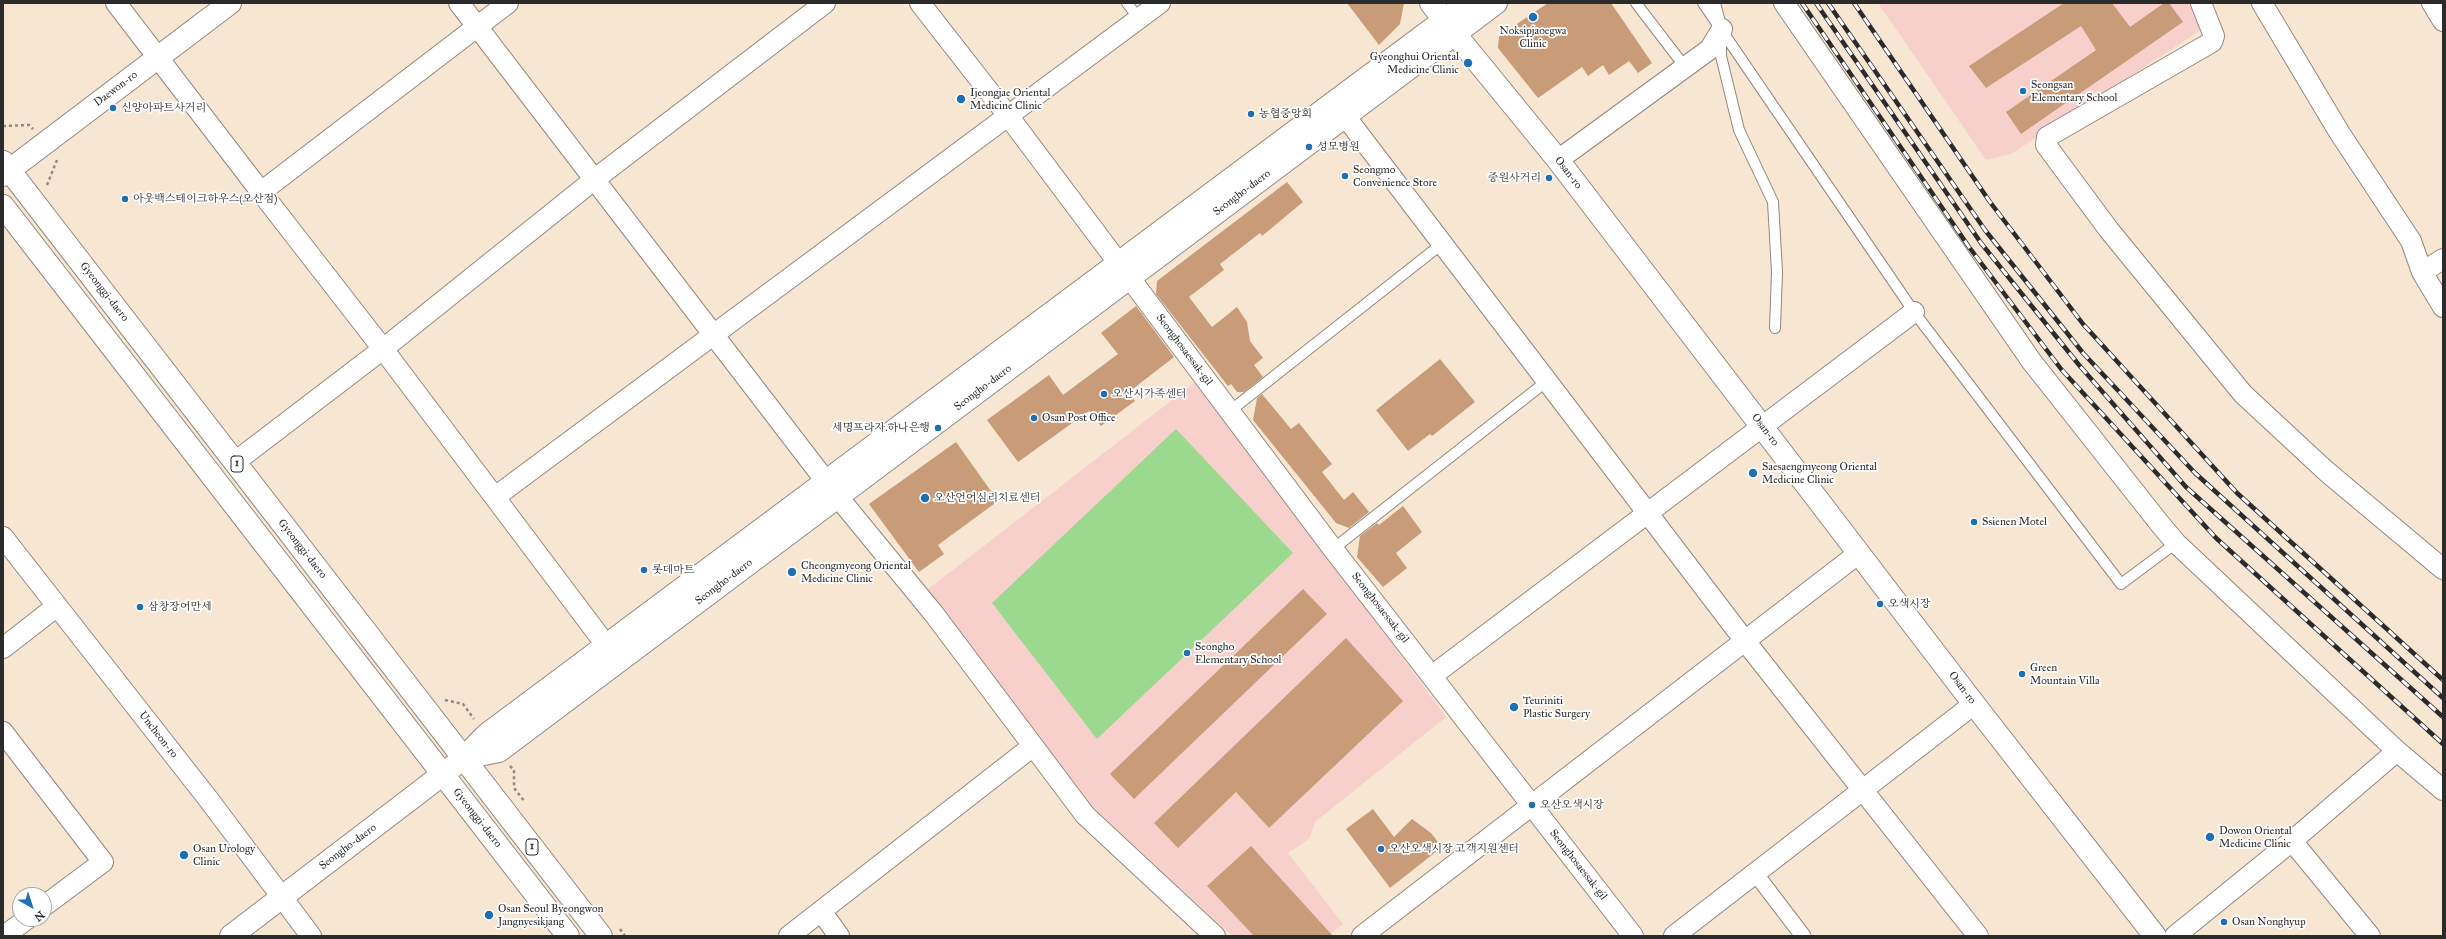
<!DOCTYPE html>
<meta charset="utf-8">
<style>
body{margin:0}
#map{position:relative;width:2446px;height:939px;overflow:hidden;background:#f7e6d2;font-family:"IM FELL Great Primer",serif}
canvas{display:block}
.frame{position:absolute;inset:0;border:4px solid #2b2b2b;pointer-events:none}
.north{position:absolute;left:12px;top:887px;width:40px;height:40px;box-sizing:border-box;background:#fff;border:1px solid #aaa;border-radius:50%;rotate:141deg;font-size:11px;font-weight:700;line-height:16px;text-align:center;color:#2b2b2b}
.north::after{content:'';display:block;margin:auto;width:14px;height:18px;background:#1f6fb2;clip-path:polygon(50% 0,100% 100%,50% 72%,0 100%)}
</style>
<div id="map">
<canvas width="2446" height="939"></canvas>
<div class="frame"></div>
<div class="north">N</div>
</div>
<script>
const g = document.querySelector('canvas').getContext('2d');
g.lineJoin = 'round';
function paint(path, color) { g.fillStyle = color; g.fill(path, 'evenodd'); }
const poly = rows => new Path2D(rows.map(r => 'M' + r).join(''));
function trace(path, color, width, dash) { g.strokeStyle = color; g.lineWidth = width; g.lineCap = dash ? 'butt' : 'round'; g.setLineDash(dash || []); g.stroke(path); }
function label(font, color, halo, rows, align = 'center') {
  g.font = font + ' "IM FELL Great Primer","Noto Serif KR",serif'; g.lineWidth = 3.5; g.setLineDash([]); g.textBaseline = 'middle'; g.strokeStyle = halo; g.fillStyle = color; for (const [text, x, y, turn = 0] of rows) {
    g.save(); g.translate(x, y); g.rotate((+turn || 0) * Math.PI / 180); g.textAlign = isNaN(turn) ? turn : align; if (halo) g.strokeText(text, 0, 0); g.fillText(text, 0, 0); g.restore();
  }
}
paint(poly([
 [1878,3,2196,3,2204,28,2011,154,1986,160],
 [1198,380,1446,717,1315,822,1309,839,1288,853,1343,924,1328,936,1232,936,1092,806,927,590]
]), '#f7d0cb');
paint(poly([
 [1176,429,1293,553,1097,739,992,603]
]), '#9bd98f');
paint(poly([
 [1347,3,1404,3,1400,24,1379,45],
 [1548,3,1611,3,1652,63,1638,73,1629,61,1609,75,1603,65,1588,76,1582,67,1538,98,1498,48,1499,36],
 [2064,3,2112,3,2130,27,2164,3,2169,3,2183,22,2021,134,2006,112,2096,50,2081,26,1986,88,1969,66],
 [1287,182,1303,202,1262,236,1260,233,1220,264,1224,270,1189,297,1212,327,1237,307,1247,322,1250,341,1263,358,1254,365,1263,377,1244,392,1237,392,1231,384,1228,386,1156,294,1157,281],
 [1136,306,1174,357,1129,392,1135,401,1101,426,1089,411,1018,462,987,420,1049,375,1063,395,1118,354,1101,333],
 [1440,359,1475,402,1432,436,1430,434,1408,451,1376,410],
 [1262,394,1291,429,1299,423,1332,464,1322,472,1344,500,1353,492,1369,512,1349,528,1336,523,1253,420,1257,398],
 [956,442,998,501,938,545,944,554,919,572,869,504],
 [1403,506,1422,532,1396,553,1407,568,1383,587,1357,557,1360,536,1377,523,1379,525],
 [1303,589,1327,614,1134,799,1110,774],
 [1346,638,1403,701,1269,828,1236,792,1178,848,1154,823],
 [1373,809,1394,837,1412,819,1431,833,1442,847,1390,888,1346,829],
 [1251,846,1333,936,1254,936,1207,886]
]), '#c99c79');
const service = poly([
 [1127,3,1139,19],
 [1636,3,1685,67],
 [1703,3,1914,312,2121,584,2176,543],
 [1715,3,1720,22],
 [1721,38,1721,56,1739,130,1773,202,1777,272,1775,328],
 [1230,411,1443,243],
 [1333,549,1547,381]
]);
const pedestrian = poly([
 [1755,873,1803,936]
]);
const minor = poly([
 [116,3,261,192,508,3],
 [459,3,838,497,934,614,1085,815,1215,936],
 [920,3,1009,117,1333,549,1633,936],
 [1784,3,2032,362,2160,524,2176,543,2397,751,2443,790],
 [2201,3,2214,36,2212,42,2047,137,2046,145,2109,230,2243,394,2326,471,2443,569],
 [2262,3,2339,132,2411,241,2422,272,2443,307],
 [2432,3,2443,21],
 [1345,116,1745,641,1978,936],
 [1558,160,1710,49,1722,29],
 [261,192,383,349,606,645],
 [2422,272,2443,259],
 [235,462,383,349,595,179,825,3],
 [495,497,1160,3],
 [3,537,209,800,311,936],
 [3,648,57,606],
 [1433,675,1914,312],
 [3,732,103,862,44,906],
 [2292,841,2370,936],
 [821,911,839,936],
 [4,936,27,919],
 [789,936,1033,746],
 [1362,936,1859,553],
 [1674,936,1974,704],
 [2175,936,2292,841,2397,751]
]);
const tertiary = poly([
 [1431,3,1444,20],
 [1455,34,1558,160,1974,704,2155,936],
 [3,175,230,3]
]);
const secondary = poly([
 [464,758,499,751,1496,3],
 [231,936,464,758,486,735,1467,3]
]);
const primary = poly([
 [3,162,601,936],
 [3,206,568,936]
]);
trace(service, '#91887e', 12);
trace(pedestrian, '#91887e', 17);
trace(minor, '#91887e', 22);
trace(tertiary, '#91887e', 24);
trace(secondary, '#91887e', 24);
trace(primary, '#91887e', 24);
trace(poly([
 [3,126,29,125,33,129],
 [47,185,57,160],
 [445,700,463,704,474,719],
 [510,766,514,770,514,788,525,802],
 [620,929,625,936]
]), '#91887e', 2.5, [3, 3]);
trace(service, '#fff', 10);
trace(pedestrian, '#fff', 15);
trace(minor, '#fff', 20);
trace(tertiary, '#fff', 22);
trace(secondary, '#fff', 22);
trace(primary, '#fff', 22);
const rail = poly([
 [1802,3,1969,247,2061,369,2216,538,2443,744],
 [1816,3,1981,243,2079,365,2186,487,2443,717],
 [1828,3,1985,230,2083,353,2195,473,2443,698],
 [1854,3,1990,202,2083,324,2237,493,2443,680]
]);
trace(rail, '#2b2b2b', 4.5);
trace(rail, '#fff', 3, [9]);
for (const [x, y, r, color] of [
 [1533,17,5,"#1f6fb2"],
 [1468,63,5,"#1f6fb2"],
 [2023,91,4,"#1f6fb2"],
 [961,99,5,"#1f6fb2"],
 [113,108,4,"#1f6fb2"],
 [1251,114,4,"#1f6fb2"],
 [1309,147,4,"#1f6fb2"],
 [1345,176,4,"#1f6fb2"],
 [1549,178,4,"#1f6fb2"],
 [125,199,4,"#1f6fb2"],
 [1104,394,4,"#1f6fb2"],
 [1034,418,4,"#1f6fb2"],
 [938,428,4,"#1f6fb2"],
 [1753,473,5,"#1f6fb2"],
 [925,498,5,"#1f6fb2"],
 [1974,522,4,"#1f6fb2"],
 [644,570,4,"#1f6fb2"],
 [792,572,5,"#1f6fb2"],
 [1880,604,4,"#1f6fb2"],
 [140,607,4,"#1f6fb2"],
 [1187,653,4,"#1f6fb2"],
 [2022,674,4,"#1f6fb2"],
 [1514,707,5,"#1f6fb2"],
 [1532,805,4,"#1f6fb2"],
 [2210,837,5,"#1f6fb2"],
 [1381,849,4,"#1f6fb2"],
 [184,855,5,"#1f6fb2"],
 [489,915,5,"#1f6fb2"],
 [2224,922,4,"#1f6fb2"]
]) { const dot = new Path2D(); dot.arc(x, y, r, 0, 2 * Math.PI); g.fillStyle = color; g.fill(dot); trace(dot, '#fff', 1.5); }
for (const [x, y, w] of [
 [237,464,12],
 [532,847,12]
]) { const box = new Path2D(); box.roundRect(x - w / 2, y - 8, w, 16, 3); g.fillStyle = '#fff'; g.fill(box); trace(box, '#2b2b2b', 1); }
label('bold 10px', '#2b2b2b', null, [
 ["1",237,464],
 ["1",532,847]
]);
label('11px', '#2b2b2b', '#fff', [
 ["Noksipjaoegwa",1533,31,"center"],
 ["Clinic",1533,44,"center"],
 ["Gyeonghui Oriental",1459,57,"right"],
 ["Medicine Clinic",1459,70,"right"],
 ["Seongsan",2031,85],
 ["Elementary School",2031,98],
 ["Ijeongjae Oriental",970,93],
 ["Medicine Clinic",970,106],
 ["신양아파트사거리",121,108],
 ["농협중앙회",1259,114],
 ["성모병원",1317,147],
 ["Seongmo",1353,170],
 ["Convenience Store",1353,183],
 ["중원사거리",1541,178,"right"],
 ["아웃백스테이크하우스(오산점)",133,199],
 ["오산시가족센터",1112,394],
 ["Osan Post Office",1042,418],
 ["세명프라자.하나은행",930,428,"right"],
 ["Saesaengmyeong Oriental",1762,467],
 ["Medicine Clinic",1762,480],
 ["오산언어심리치료센터",934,498],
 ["Ssienen Motel",1982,522],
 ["Cheongmyeong Oriental",801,566],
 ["Medicine Clinic",801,579],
 ["롯데마트",652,570],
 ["오색시장",1888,604],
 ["삼창장어만세",148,607],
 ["Seongho",1195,647],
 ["Elementary School",1195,660],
 ["Green",2030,668],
 ["Mountain Villa",2030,681],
 ["Teuriniti",1523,701],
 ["Plastic Surgery",1523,714],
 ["오산오색시장",1540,805],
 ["Dowon Oriental",2219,831],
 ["Medicine Clinic",2219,844],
 ["Osan Urology",193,849],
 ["Clinic",193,862],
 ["오산오색시장 고객지원센터",1389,849],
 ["Osan Seoul Byeongwon",498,909],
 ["Jangnyesikjang",498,922],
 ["Osan Nonghyup",2232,922]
], 'left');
label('11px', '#2b2b2b', '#fff', [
 ["Daewon-ro",116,89,-37],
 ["Osan-ro",1568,173,52],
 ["Seongho-daero",1242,193,-37],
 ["Gyeonggi-daero",104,292,52],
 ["Seonghosaessak-gil",1184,350,53],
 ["Seongho-daero",983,388,-37],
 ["Osan-ro",1765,430,53],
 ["Gyeonggi-daero",302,549,52],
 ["Seongho-daero",724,582,-37],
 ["Seonghosaessak-gil",1380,608,52],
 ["Osan-ro",1962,688,53],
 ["Uncheon-ro",158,735,52],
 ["Gyeonggi-daero",477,818,52],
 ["Seongho-daero",348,847,-37],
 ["Seonghosaessak-gil",1578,865,52]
]);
</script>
